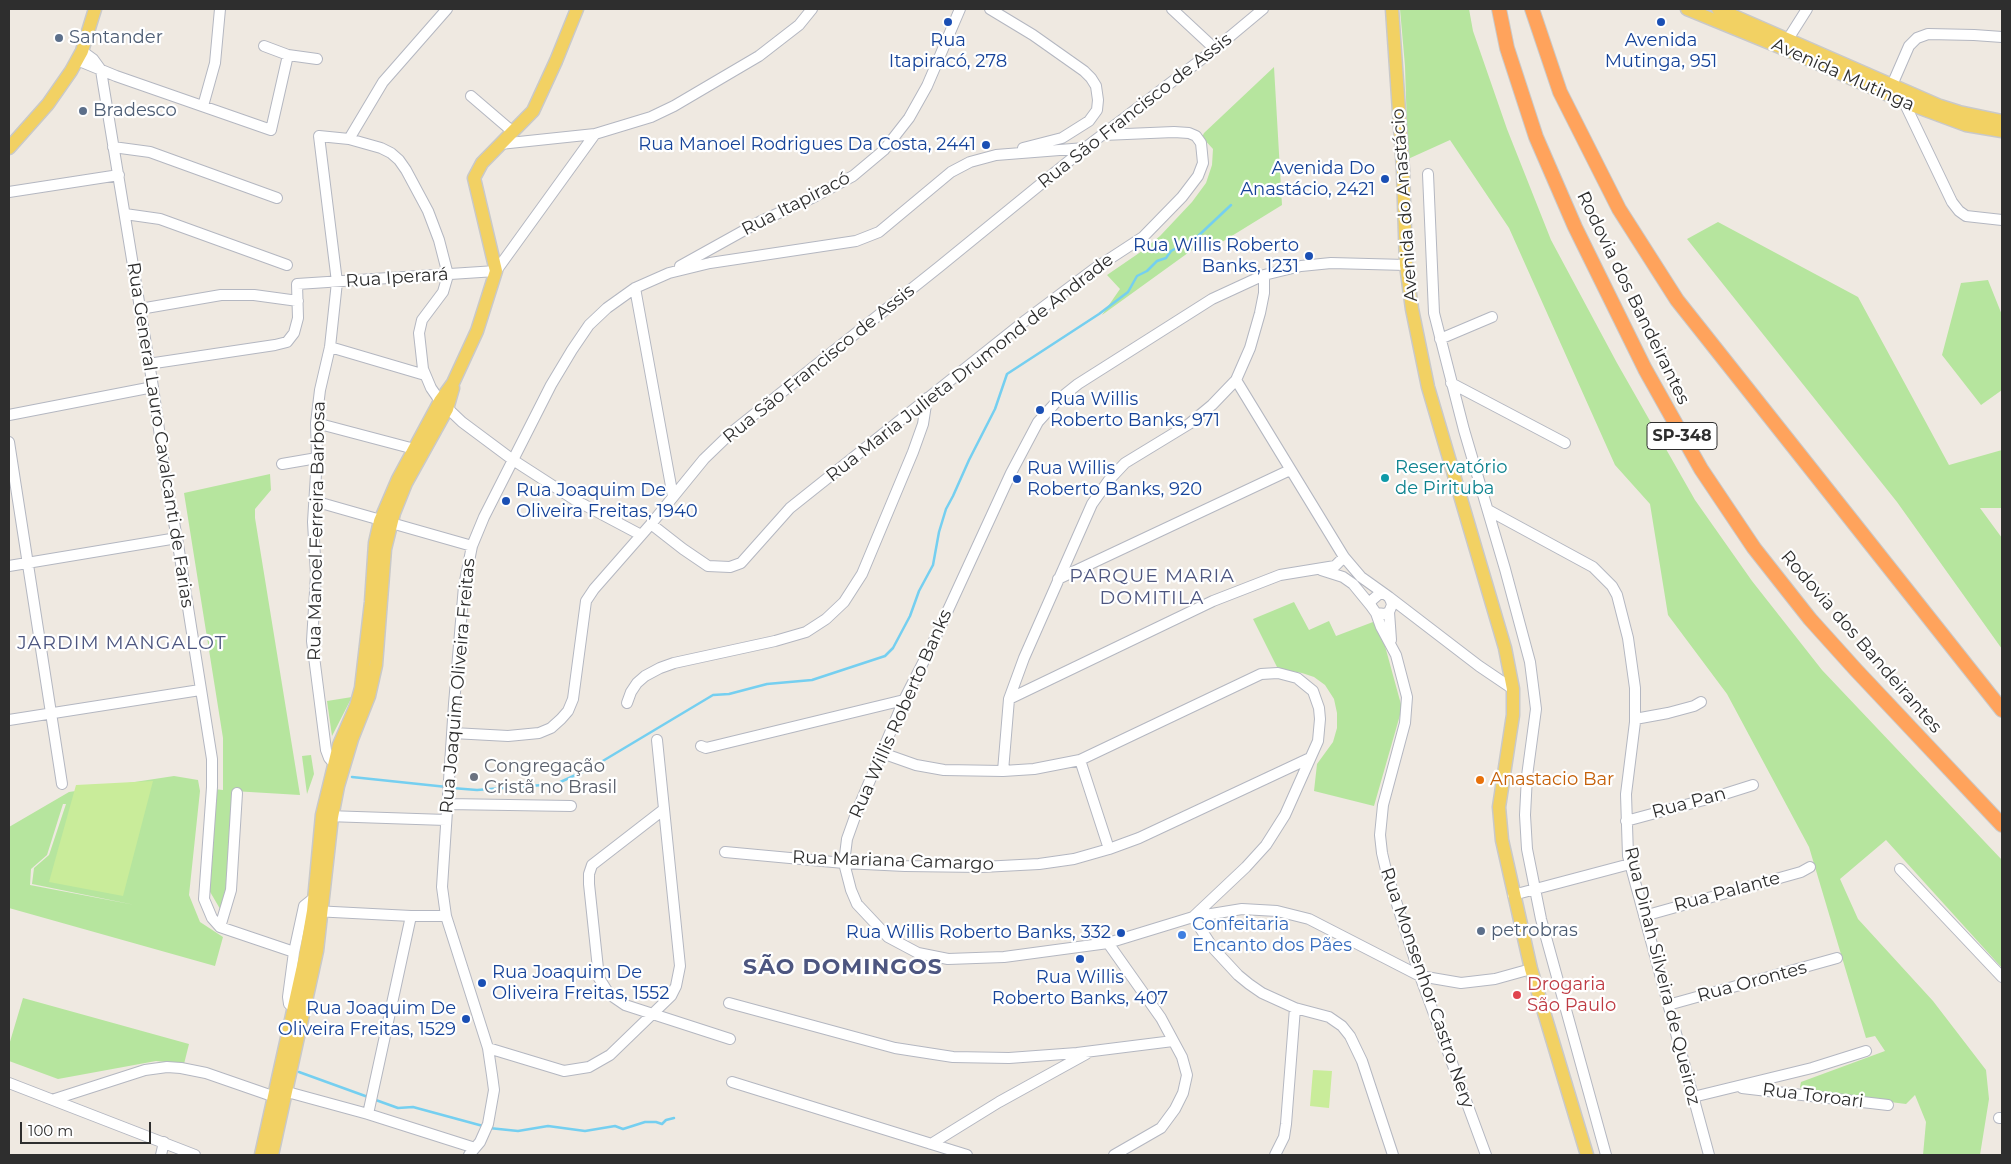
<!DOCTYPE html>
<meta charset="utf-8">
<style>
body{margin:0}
#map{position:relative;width:2011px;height:1164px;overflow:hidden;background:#efe9e1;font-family:Montserrat,sans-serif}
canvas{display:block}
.frame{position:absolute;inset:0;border:10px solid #2e2e2e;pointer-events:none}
.scale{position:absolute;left:20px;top:1122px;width:131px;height:22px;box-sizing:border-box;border:2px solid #2e2e2e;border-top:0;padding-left:6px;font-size:15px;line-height:18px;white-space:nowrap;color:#2e2e2e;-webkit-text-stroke:4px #fff;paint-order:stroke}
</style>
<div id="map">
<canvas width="2011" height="1164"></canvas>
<div class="frame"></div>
<div class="scale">100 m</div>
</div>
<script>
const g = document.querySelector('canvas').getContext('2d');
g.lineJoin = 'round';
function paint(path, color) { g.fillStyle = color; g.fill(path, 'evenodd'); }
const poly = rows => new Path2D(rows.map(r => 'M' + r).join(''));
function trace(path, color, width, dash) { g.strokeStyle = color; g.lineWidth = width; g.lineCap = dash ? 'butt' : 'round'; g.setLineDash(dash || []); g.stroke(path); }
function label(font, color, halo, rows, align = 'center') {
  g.font = font + ' Montserrat,sans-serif'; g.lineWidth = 4.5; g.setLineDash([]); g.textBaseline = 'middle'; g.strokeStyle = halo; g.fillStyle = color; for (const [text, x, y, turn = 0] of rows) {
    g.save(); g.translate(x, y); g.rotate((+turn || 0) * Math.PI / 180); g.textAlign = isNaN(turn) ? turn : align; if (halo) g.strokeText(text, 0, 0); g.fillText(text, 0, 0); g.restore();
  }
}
paint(poly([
 [1400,9,1469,9,1473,31,1507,129,1551,240,1617,363,1695,500,1752,581,1822,670,2002,860,2002,968,1886,840,1840,879,1858,919,1933,1001,1986,1070,1989,1099,1980,1155,1923,1155,1926,1122,1915,1095,1906,1104,1803,1091,1800,1087,1801,1082,1885,1051,1875,1036,1866,1038,1809,847,1727,694,1668,615,1650,504,1615,465,1509,228,1450,140,1408,159,1405,66],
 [1274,67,1282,205,1209,250,1192,250,1102,315,1120,289,1107,275,1142,251,1160,236,1192,202,1206,183,1212,165,1213,149,1202,137,1204,133],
 [1718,222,1858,297,1949,465,2002,450,2002,508,1980,508,2002,538,2002,649,1897,502,1687,239],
 [1988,280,2002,315,2002,390,1981,405,1942,355,1961,283],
 [270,474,271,490,255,509,255,518,300,795,233,791,229,891,223,914,209,890,213,789,223,790,223,738,184,493],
 [1294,602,1309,630,1329,621,1336,636,1373,622,1382,635,1402,708,1374,806,1314,791,1317,764,1333,742,1337,728,1337,713,1334,699,1325,685,1314,677,1302,673,1278,669,1253,619],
 [352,697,332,736,327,701],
 [311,755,314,774,307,794,302,756],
 [174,776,198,780,200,791,189,895,200,922,223,937,215,966,9,908,9,827,69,792],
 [63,804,66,804,49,855,34,868,32,884,135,905,30,885,31,869,47,855],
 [23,998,189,1044,184,1064,156,1061,58,1079,9,1061,9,1045]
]), '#b6e59e');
paint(poly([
 [153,781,123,896,49,882,76,785],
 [1313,1070,1332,1071,1329,1108,1310,1106]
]), '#c9ec9a');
trace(poly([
 [352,777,447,787],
 [452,788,477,790,556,784,591,768,713,695,729,694,767,684,812,680,885,656,893,648,910,616,919,591,933,565,939,532,946,509,953,496,969,460,995,409,1007,374,1099,314,1128,292,1137,276,1147,271,1157,261,1166,258,1171,251,1197,237,1231,205],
 [299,1072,368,1097],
 [373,1099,398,1108,413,1107,483,1126],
 [489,1128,518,1131,548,1126,585,1131,615,1126,623,1129,645,1122,656,1122,662,1124,666,1120,674,1118]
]), '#75cff0', 2.5);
const minor = poly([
 [990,9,1033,35,1084,71,1091,78,1096,86,1098,100,1097,110,1089,121,1062,138,1023,148],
 [1172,9,1215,49],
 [2002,37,1974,35,1928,34,1917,38,1909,46,1892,85,1904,102,1952,202,1959,211,1966,216,2002,220],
 [1783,40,1788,39,1807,9],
 [264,46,288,55,317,59],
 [82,51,93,59,101,70,103,83,153,387,167,486,177,538,212,759,212,787,204,899,212,918,220,927,294,952],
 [77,60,116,76,271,130,288,55],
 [471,96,513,132],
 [203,106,215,63,220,9],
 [349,139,383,82,447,9],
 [500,144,595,134,651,117,674,106,759,56,799,25,812,9],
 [113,147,150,152,277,198],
 [1428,174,1434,313,1464,430,1505,569,1530,662,1536,709,1527,776,1525,815,1527,849,1541,919,1606,1155],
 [9,192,119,175],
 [125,214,160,219,287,265],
 [1406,265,1331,263,1301,266,1264,275,1212,299,1078,384,1058,400,1038,422,1011,473,931,647,904,700,857,811,847,839,844,863,851,890,857,904,888,937,918,953,948,959,1004,957,1108,943,1193,917,1242,909,1277,911,1309,919,1420,976,1461,983,1495,979,1531,969],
 [680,266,761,221,812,198,853,176,884,150,909,118,927,86,960,9],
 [635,288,673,497],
 [140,309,221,295,254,295,298,301],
 [1440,339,1492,317],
 [330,347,425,375],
 [148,364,275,345,287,342,294,333,298,318,297,284,496,271,595,134],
 [1236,380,1344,557,1361,577,1389,597,1391,601,1392,605,1389,612,1385,614,1376,613,1371,606,1371,601,1379,594,1384,594],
 [1451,383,1565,443],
 [9,415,153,387],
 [316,423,422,451],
 [9,442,62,784],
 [282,464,317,458],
 [314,501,472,546],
 [1488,510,1593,567,1612,586,1617,595,1628,638,1635,688,1635,722,1626,794,1628,856,1709,1155],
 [651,524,683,549,708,566,730,567,741,563,790,508,1026,320,1094,269,1143,237,1182,197,1198,176,1203,163,1201,143,1196,136,1189,133,1174,132,1103,135],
 [9,566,177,538],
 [1321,570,1343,577,1353,584,1371,606],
 [1058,579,1290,470],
 [1389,597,1479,666,1513,689],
 [1389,612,1391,640],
 [1376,613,1381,627,1396,655,1407,697,1405,723,1383,805,1380,835,1382,853,1386,870,1420,976,1486,1155],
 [1009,699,1213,601,1280,575,1335,566,1344,557],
 [627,703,631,692,637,683,645,676,660,668,674,663,775,641,806,632,826,619,844,602,862,574,913,452,923,424,927,398],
 [1635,719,1668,713,1694,706,1701,702],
 [9,720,200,690],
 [453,733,508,736,539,733,551,728,561,719,568,711,573,699,586,601,594,589,651,524,704,459,732,432,939,267,1085,148,1215,49,1263,9],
 [701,746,706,748,904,700],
 [882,753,916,765,944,770,1003,771,1034,769,1080,760,1261,674,1278,673,1297,678,1313,691,1319,708,1320,719,1318,741,1285,815,1266,845,1246,867,1193,917],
 [1080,760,1109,849],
 [338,768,329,758,326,750,312,641,316,575,313,522,317,458,316,423,320,390,330,347,337,282,319,136,349,139,381,148,391,153,399,160,406,170,428,211,439,240,448,275,443,292,422,320,419,333,423,369,431,388,440,401,462,422,513,460,575,500,641,535],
 [1003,771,1009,699,1024,658,1092,504,1109,480,1125,463,1189,424,1212,405,1236,380,1250,348,1260,313,1264,293,1264,275],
 [447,804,571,806],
 [663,810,592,865,589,874,589,884,599,978,609,994,625,1005,730,1039],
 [327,816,446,820],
 [1626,821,1715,797,1753,785],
 [725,852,844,863,905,866,982,867,1039,864,1074,859,1109,849,1139,838,1310,758],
 [1900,869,2002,977],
 [1513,895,1630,864],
 [314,911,411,916,446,916],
 [1644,916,1801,872,1810,867],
 [1193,917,1213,948,1238,975,1249,984,1262,993,1295,1008,1329,1017,1342,1026,1350,1036,1362,1061,1393,1155],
 [220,927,231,890,237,793],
 [1108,943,1161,1018,1182,1057,1187,1075,1183,1093,1175,1109,1161,1128,1114,1155],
 [729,1003,895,1048,953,1057,1009,1058,1077,1053,1173,1041],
 [1668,1005,1837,958],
 [295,1008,289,1004,288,997,294,952,304,906,314,898],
 [488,1048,564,1071,589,1067,610,1055,671,996,676,986,680,966,657,740],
 [732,1082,967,1155],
 [9,1083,195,1155],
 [1742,1088,1888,1105],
 [280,1090,368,1114,475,1148],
 [1693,1097,1812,1068,1866,1051],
 [55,1099,145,1070,167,1067,181,1068,206,1073,281,1099],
 [368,1114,411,916],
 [1999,1118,2002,1118],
 [931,1144,999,1102,1086,1054],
 [161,1155,164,1142],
 [469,1155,480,1142,488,1124,494,1090,492,1075,488,1048,446,916,442,887,454,704,464,586,472,546,484,517,551,385,572,350,589,325,607,308,635,288,669,273,710,263,856,241,879,232,951,172,970,162,996,155,1085,148],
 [1275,1155,1284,1137,1286,1124,1295,1008]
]);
const major = poly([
 [1392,9,1403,170,1406,265,1412,309,1428,387,1505,648,1513,689,1513,715,1499,807,1502,840,1531,969,1587,1155],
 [1687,9,1792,52,1904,102,1966,125,2002,131],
 [1718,9,1940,106,1959,112,2002,121],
 [9,148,48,104,71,71,82,51,95,9],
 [261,1155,305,957,313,911,322,815,339,745,356,706,361,688,371,602,375,543,380,521,398,479,440,401,453,383,477,331,496,271,474,178,482,163,533,111,556,61,577,9],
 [272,1155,317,951,332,817,338,786,352,739,369,696,376,665,385,549,394,513,406,483,447,409,453,388]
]);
const highway = poly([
 [1499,9,1507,48,1536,137,1575,227,1645,369,1701,469,1754,548,1810,619,1856,670,2002,825],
 [1532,9,1560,92,1619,209,1677,300,2002,710]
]);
trace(minor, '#b4b7c1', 12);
trace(major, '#c9c9c9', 15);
trace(highway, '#c9c9c9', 16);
trace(minor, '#fff', 10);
trace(major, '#f2d163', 12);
trace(highway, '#ffa35c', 14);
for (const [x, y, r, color] of [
 [948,22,5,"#1a4fb4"],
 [1661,22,5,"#1a4fb4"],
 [59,38,5,"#5c6f8a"],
 [83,111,5,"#5c6f8a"],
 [986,145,5,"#1a4fb4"],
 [1385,179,5,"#1a4fb4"],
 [1309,256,5,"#1a4fb4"],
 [1040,410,5,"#1a4fb4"],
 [1385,478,5,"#0f9aa8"],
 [1017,479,5,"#1a4fb4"],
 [506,501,5,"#1a4fb4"],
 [474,777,5,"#6b7280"],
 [1480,780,5,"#e8710a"],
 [1481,931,5,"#5c6f8a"],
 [1121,933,5,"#1a4fb4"],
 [1182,935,5,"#3f7fe0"],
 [1080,959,5,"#1a4fb4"],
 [482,983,5,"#1a4fb4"],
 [1517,995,5,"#e0444e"],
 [466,1019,5,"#1a4fb4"]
]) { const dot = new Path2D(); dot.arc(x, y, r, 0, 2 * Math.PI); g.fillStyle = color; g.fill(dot); trace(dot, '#fff', 2); }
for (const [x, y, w] of [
 [1682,436,70]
]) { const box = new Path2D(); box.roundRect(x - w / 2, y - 13.5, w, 27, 4); g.fillStyle = '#fff'; g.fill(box); trace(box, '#2e2e2e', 1); }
label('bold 16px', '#2e2e2e', null, [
 ["SP-348",1682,436]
]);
label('18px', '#4e5e75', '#fff', [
 ["Santander",69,38],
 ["Bradesco",93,111],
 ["petrobras",1491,931]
], 'left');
label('18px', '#164399', '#fff', [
 ["Rua",948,41,"center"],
 ["Itapiracó, 278",948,62,"center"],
 ["Avenida",1661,41,"center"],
 ["Mutinga, 951",1661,62,"center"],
 ["Rua Manoel Rodrigues Da Costa, 2441",976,145],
 ["Avenida Do",1375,169],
 ["Anastácio, 2421",1375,190],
 ["Rua Willis Roberto",1299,246],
 ["Banks, 1231",1299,267],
 ["Rua Willis",1050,400,"left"],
 ["Roberto Banks, 971",1050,421,"left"],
 ["Rua Willis",1027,469,"left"],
 ["Roberto Banks, 920",1027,490,"left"],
 ["Rua Joaquim De",516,491,"left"],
 ["Oliveira Freitas, 1940",516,512,"left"],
 ["Rua Willis Roberto Banks, 332",1111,933],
 ["Rua Joaquim De",492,973,"left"],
 ["Oliveira Freitas, 1552",492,994,"left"],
 ["Rua Willis",1080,978,"center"],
 ["Roberto Banks, 407",1080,999,"center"],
 ["Rua Joaquim De",456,1009],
 ["Oliveira Freitas, 1529",456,1030]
], 'right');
label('18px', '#2e2e2e', '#fff', [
 ["Avenida Mutinga",1843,75,24],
 ["Rua São Francisco de Assis",1135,111,-38],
 ["Rua Itapiracó",796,204,-27],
 ["Avenida do Anastácio",1405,205,-94],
 ["Rua Iperará",397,278,-4],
 ["Rodovia dos Bandeirantes",1633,298,64],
 ["Rua São Francisco de Assis",819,364,-39],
 ["Rua Maria Julieta Drumond de Andrade",970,368,-38],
 ["Rua General Lauro Cavalcanti de Farias",160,435,81],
 ["Rua Manoel Ferreira Barbosa",317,531,-89],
 ["Rodovia dos Bandeirantes",1861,642,49],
 ["Rua Joaquim Oliveira Freitas",458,686,-85],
 ["Rua Willis Roberto Banks",901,714,-66],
 ["Rua Pan",1689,803,-15],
 ["Rua Mariana Camargo",893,861,2],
 ["Rua Palante",1727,892,-15],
 ["Rua Dinah Silveira de Queiroz",1662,976,76],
 ["Rua Orontes",1752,982,-15],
 ["Rua Monsenhor Castro Nery",1427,988,71],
 ["Rua Toroari",1813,1096,7]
]);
label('18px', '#0d838f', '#fff', [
 ["Reservatório",1395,468],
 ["de Pirituba",1395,489]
], 'left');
label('18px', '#5b616d', '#fff', [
 ["Congregação",484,767],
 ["Cristã no Brasil",484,788]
], 'left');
label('18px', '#c56008', '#fff', [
 ["Anastacio Bar",1490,780]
], 'left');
label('18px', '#366cbe', '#fff', [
 ["Confeitaria",1192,925],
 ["Encanto dos Pães",1192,946]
], 'left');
label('18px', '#be3a42', '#fff', [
 ["Drogaria",1527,985],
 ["São Paulo",1527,1006]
], 'left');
g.letterSpacing = '1px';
label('19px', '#4d5680', '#fff', [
 ["PARQUE MARIA",1152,576],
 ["DOMITILA",1152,598],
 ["JARDIM MANGALOT",122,643]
]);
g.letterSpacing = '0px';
g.letterSpacing = '1px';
label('bold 22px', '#4d5680', '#fff', [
 ["SÃO DOMINGOS",843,968]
]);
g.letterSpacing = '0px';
</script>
